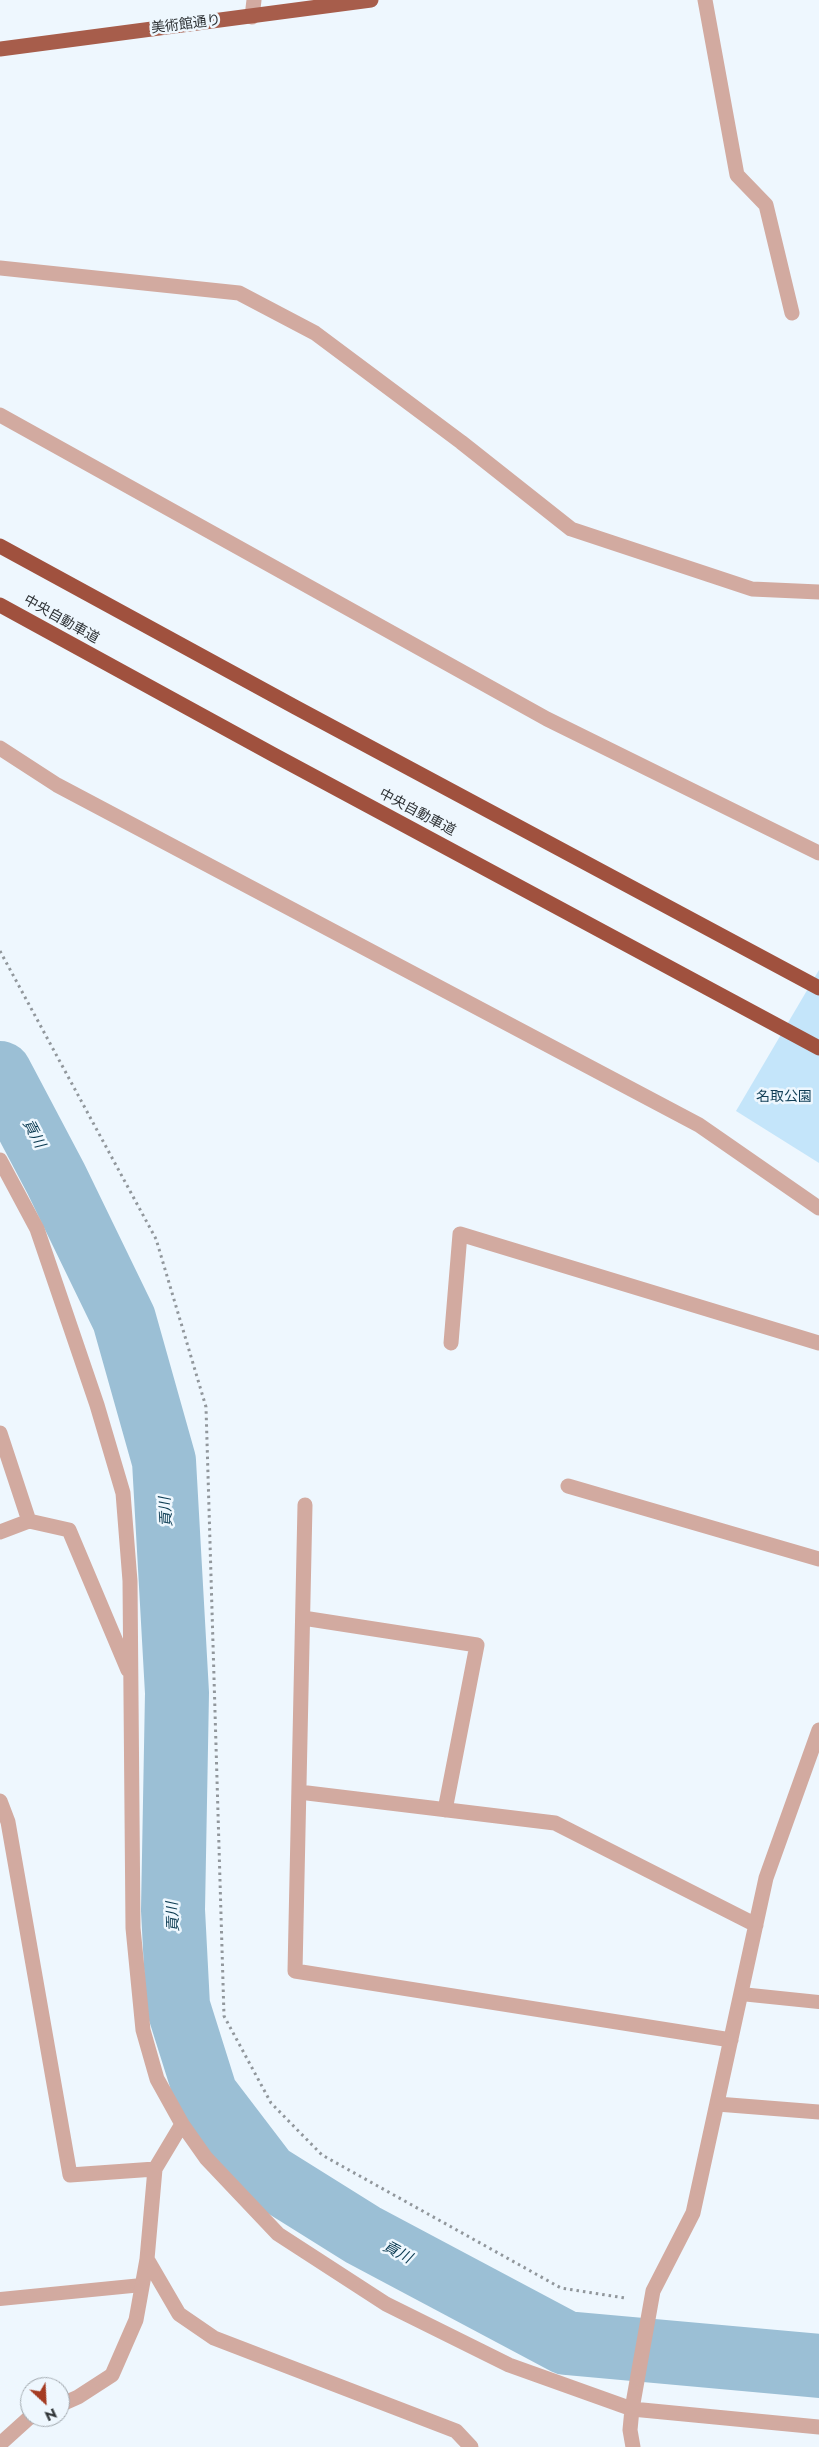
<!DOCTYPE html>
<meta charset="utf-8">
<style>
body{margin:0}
#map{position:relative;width:819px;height:2447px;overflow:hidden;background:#eef7fe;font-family:Jost,sans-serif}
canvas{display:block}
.north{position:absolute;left:20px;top:2377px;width:50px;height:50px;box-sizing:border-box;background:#eef7fe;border:1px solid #a1a8ae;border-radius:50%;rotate:155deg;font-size:14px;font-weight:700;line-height:20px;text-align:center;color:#2e3235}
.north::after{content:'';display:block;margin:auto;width:18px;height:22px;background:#a43b22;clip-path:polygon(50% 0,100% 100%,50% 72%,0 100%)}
</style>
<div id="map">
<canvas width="819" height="2447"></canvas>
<div class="north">N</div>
</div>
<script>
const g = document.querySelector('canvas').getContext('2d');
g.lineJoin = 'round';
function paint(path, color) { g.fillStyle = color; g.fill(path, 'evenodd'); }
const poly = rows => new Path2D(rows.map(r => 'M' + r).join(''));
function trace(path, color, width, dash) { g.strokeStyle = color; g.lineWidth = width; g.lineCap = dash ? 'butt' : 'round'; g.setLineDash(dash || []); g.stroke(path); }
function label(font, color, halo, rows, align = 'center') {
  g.font = font + ' Jost,"Noto Sans JP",sans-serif'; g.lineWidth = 5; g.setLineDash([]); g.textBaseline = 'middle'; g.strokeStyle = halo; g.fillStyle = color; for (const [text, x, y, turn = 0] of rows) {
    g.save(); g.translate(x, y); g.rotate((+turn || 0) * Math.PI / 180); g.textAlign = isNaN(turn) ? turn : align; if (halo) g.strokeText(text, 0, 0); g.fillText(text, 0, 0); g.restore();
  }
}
paint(poly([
 [819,970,819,1163,736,1111]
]), '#c4e5fa');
trace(poly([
 [0,1073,56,1179,124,1319,164,1461,177,1693,173,1910,178,2006,206,2095,267,2175,363,2235,566,2343,819,2366]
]), '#9bbfd5', 64);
trace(poly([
 [0,951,156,1239,206,1407,224,2016,271,2103,322,2155,561,2288,625,2298]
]), '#91979c', 3, [2.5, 4]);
trace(poly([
 [741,1994,819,2002],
 [0,2299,142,2285]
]), '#d2aaa0', 14);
trace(poly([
 [705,0,737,175,766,205,792,313],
 [252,17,254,0],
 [0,268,239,293,315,333,461,442,571,529,752,589,819,592],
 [0,415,547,719,819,853],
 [0,748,57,785,699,1125,819,1208],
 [0,1160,37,1229,97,1405,123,1493,130,1581,133,1928,143,2030,157,2079,182,2124,206,2158,278,2234,386,2304,509,2365,632,2409,819,2427],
 [451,1343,460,1234,819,1343],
 [0,1433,29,1521],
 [568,1486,819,1559],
 [305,1505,295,1971,731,2040],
 [0,1532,29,1521,69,1530,128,1670],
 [303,1618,477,1645,445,1810],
 [299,1792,555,1823,756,1925],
 [0,1801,8,1822,70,2175,155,2169],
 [717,2104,819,2112],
 [147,2259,179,2314,214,2338,456,2431,471,2447],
 [60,2405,78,2397,112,2375,136,2320,147,2259,155,2169,182,2124],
 [0,2444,30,2417],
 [633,2447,630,2430,632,2409,653,2291,693,2213,766,1878,819,1730]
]), '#d2aaa0', 15);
trace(poly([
 [0,49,371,0]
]), '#a75d4b', 15);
trace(poly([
 [0,546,295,707,819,988],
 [0,605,274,755,819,1048]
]), '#a0513e', 15);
label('14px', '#2e3235', '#eef7fe', [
 ["美術館通り",186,25,-7],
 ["中央自動車道",61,620,29],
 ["中央自動車道",417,813,28]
]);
label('14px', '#103e56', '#eef7fe', [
 ["名取公園",784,1098]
]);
label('italic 15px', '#0a3a51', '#eef7fe', [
 ["貢川",33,1134,62],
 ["貢川",167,1512,-93],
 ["貢川",174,1917,-92],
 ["貢川",397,2253,28]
]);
</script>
